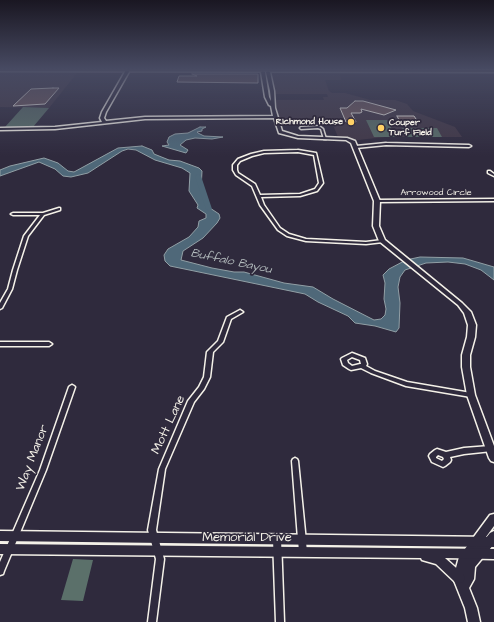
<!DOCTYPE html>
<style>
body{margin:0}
canvas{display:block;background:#2f2a3d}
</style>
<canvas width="494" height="622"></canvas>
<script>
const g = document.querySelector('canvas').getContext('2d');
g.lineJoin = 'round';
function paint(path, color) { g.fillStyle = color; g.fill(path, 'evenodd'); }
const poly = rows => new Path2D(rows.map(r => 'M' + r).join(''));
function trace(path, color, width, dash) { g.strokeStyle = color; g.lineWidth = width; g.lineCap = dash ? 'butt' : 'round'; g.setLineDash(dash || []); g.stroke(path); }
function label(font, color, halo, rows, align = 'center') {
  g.font = font + ' "Architects Daughter",sans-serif'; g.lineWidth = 3.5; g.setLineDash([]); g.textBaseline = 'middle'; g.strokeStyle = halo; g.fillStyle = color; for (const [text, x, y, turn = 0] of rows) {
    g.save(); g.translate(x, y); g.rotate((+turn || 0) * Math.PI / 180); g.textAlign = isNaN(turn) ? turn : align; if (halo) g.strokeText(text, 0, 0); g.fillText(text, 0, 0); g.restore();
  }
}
paint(poly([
 [0,73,77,73,49,108,0,107],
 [271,73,340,73,341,80,325,80,329,91,332,93,345,93,370,100,395,100,407,104,413,111,455,127,462,137,385,137,358,140,338,137,331,120,279,120,276,100,324,100,323,97,328,97,327,94,275,94]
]), '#423847');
paint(poly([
 [23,107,49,108,33,127,5,127],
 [366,120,387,120,396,137,374,137],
 [402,128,437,128,442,137,407,137],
 [73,559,93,560,83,601,61,600]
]), '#5b706a');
const water = poly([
 [200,127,206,127,202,129,202,131,197,132,198,133,204,136,223,137,212,139,195,138,186,140,180,145,188,150,186,153,162,146,169,145,167,142,169,137,175,134,188,133,200,127],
 [142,146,152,150,154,154,169,160,180,161,199,168,202,171,201,190,210,208,219,214,220,218,217,223,203,238,183,251,181,260,212,268,234,272,244,272,284,283,313,287,333,299,374,320,381,319,385,315,386,309,384,299,385,283,383,275,389,269,406,260,420,257,463,258,494,267,494,280,481,270,465,264,448,262,426,263,405,270,400,277,398,287,400,303,399,328,396,332,375,326,355,323,348,316,318,302,305,294,170,266,165,261,164,255,168,249,189,237,198,227,199,221,206,218,206,214,197,208,198,205,189,191,190,173,182,168,155,160,136,150,128,149,122,151,88,173,71,177,63,176,55,169,39,162,0,176,0,170,10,166,44,158,58,163,68,171,74,172,118,148,142,146]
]);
paint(water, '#4f6879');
trace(water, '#919fa5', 1);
paint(poly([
 [198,174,201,176,212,209,211,210,209,211,206,209,195,176,198,174]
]), '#4f6879');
const building = poly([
 [192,74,258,74,258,83,177,82,179,76,197,76,192,74],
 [53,88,59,88,45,104,13,106,31,89,53,88],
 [355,101,363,101,396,110,384,115,361,109,362,112,360,113,351,113,356,122,346,122,340,108,347,108,355,101],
 [397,116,414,116,418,122,400,122,397,116]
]);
paint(building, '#6f595e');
trace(building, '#f4f1e8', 1);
const minor = poly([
 [319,126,323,129,326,139,324,139,321,129,318,128,301,129,300,128,301,127,319,126],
 [386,143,469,145,471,146,469,147,386,145,356,148,354,147,356,146,386,143],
 [298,150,316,153,323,183,317,191,300,196,261,197,264,205,280,228,289,234,306,239,366,242,382,240,384,241,383,242,366,244,306,241,287,236,278,230,260,205,252,186,236,175,233,170,233,165,238,159,251,154,264,151,298,150],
 [298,152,314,155,319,183,315,189,300,194,260,195,255,184,238,173,237,170,237,165,240,161,252,156,264,153,298,152],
 [488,171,490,171,494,174,494,176,488,173,488,171],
 [494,199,494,201,377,202,375,201,377,200,494,199],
 [59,208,60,208,60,210,44,215,28,236,17,270,12,289,2,308,0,309,0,303,8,289,13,270,24,236,40,215,13,215,11,214,13,213,43,213,59,208],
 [240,310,243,312,231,319,223,342,213,352,210,377,204,389,194,402,165,469,156,530,164,559,156,622,148,622,156,559,148,530,159,469,188,401,199,387,204,377,207,352,218,341,227,317,240,310],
 [0,342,49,342,52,344,49,346,0,346,0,342],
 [352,353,365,358,367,364,366,366,375,371,407,382,471,393,473,394,474,395,473,396,471,397,406,386,371,373,361,368,351,370,349,369,343,365,341,359,342,358,352,353],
 [352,357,360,360,361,364,360,364,352,366,348,363,347,360,352,357],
 [72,385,74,386,75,387,46,470,4,571,3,574,0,575,0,562,40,470,69,387,70,386,72,385],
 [490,446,492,447,493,449,492,451,464,454,450,457,451,460,450,462,445,466,443,467,432,462,429,456,430,454,435,450,437,449,446,452,464,448,490,446],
 [438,455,443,457,444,459,442,461,436,458,436,457,438,455],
 [295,458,297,459,298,461,307,552,306,554,303,555,300,554,299,552,292,461,293,459,295,458],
 [277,536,280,537,281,539,284,622,276,622,273,539,274,537,277,536]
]);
const tertiary = poly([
 [128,69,130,70,106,112,104,118,106,121,145,117,273,116,271,106,269,105,265,97,261,72,263,71,265,72,269,97,271,101,270,91,266,72,268,71,270,72,274,91,275,108,282,131,298,136,347,138,355,141,380,201,379,226,385,240,462,303,471,312,476,325,475,337,470,355,470,367,475,395,494,446,494,462,491,461,489,458,467,395,462,367,462,355,467,337,468,325,464,313,458,305,379,241,373,226,374,201,351,143,346,140,298,138,279,133,274,118,145,119,55,129,0,130,0,128,55,127,102,122,100,118,102,112,126,70,128,69],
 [494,514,494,526,480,545,490,533,494,531,494,544,475,567,474,579,469,588,477,608,480,622,468,622,465,608,453,578,456,568,459,557,490,515,494,514]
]);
const secondary = poly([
 [0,531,494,537,494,547,0,541,0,531],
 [0,544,494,549,494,559,445,558,463,574,465,578,463,582,459,583,455,582,436,564,422,560,421,558,0,554,0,544]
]);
const primary = poly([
 [0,69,494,70,494,72,0,71,0,69]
]);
trace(minor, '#f4f1e8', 3);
trace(tertiary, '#f4f1e8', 3);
trace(secondary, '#f4f1e8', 3);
trace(primary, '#f4f1e8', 3);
paint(minor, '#2f2a3d');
paint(tertiary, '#2f2a3d');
paint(secondary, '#2f2a3d');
paint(primary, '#766964');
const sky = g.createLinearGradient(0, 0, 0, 156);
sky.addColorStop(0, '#1a1722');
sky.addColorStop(0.44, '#474a62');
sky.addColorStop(1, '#474a6200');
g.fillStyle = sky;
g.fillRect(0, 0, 494, 156);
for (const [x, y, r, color] of [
 [351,122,4,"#ffd166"],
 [381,128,4,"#ffd166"]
]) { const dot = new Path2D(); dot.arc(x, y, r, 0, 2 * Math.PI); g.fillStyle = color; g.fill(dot); trace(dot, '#2f2a3d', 1.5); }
label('bold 9px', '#f4f1e8', '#2f2a3d', [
 ["Richmond House",343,122],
 ["Couper",389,123,"left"],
 ["Turf Field",389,133,"left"]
], 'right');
label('9px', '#f4f1e8', '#2f2a3d', [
 ["Arrowood Circle",436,193]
]);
label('italic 12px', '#b2babc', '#2f2a3d', [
 ["Buffalo Bayou",231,262,12]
]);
label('13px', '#f4f1e8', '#2f2a3d', [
 ["Mott Lane",169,425,-65],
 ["Way Manor",33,458,-69],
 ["Memorial Drive",247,538]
]);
</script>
